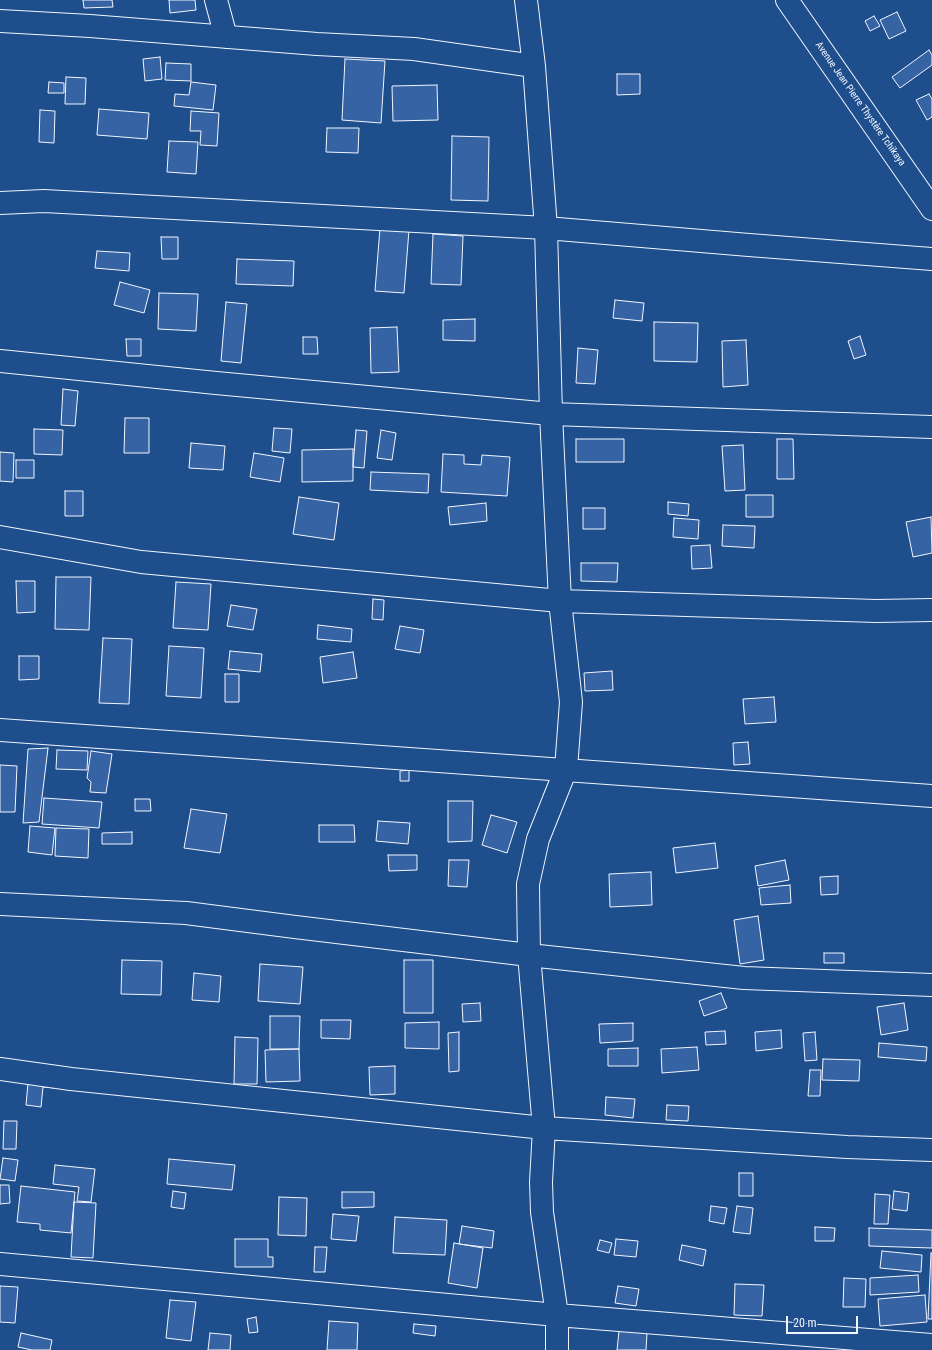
<!DOCTYPE html>
<meta charset="utf-8">
<style>
body{margin:0}
#map{position:relative;width:932px;height:1350px;overflow:hidden;background:#1f4e8c;font-family:"Roboto Condensed",sans-serif}
canvas{display:block}
.scale{position:absolute;left:786px;top:1316px;width:72px;height:18px;box-sizing:border-box;border:2px solid #f2f6ff;border-top:0;padding-left:5px;font-size:12px;line-height:14px;white-space:nowrap;color:#f2f6ff;-webkit-text-stroke:3px #1f4e8c;paint-order:stroke}
</style>
<div id="map">
<canvas width="932" height="1350"></canvas>
<div class="scale">20 m</div>
</div>
<script>
const g = document.querySelector('canvas').getContext('2d');
g.lineJoin = 'round';
function paint(path, color) { g.fillStyle = color; g.fill(path, 'evenodd'); }
const poly = rows => new Path2D(rows.map(r => 'M' + r).join(''));
function trace(path, color, width, dash) { g.strokeStyle = color; g.lineWidth = width; g.lineCap = dash ? 'butt' : 'round'; g.setLineDash(dash || []); g.stroke(path); }
function label(font, color, halo, rows, align = 'center') {
  g.font = font + ' "Roboto Condensed",sans-serif'; g.lineWidth = 3; g.setLineDash([]); g.textBaseline = 'middle'; g.strokeStyle = halo; g.fillStyle = color; for (const [text, x, y, turn = 0] of rows) {
    g.save(); g.translate(x, y); g.rotate((+turn || 0) * Math.PI / 180); g.textAlign = isNaN(turn) ? turn : align; if (halo) g.strokeText(text, 0, 0); g.fillText(text, 0, 0); g.restore();
  }
}
const building = poly([
 [83,0,112,0,113,7,84,8,83,0],
 [169,0,195,0,196,10,170,13,169,0],
 [897,12,906,31,889,39,880,20,897,12],
 [874,16,880,26,870,31,865,21,874,16],
 [929,50,932,55,932,65,900,88,892,77,929,50],
 [160,57,162,79,145,81,143,59,160,57],
 [345,59,385,61,381,123,342,120,345,59],
 [166,63,191,64,191,81,165,80,166,63],
 [617,74,640,74,640,94,617,95,617,74],
 [66,77,86,78,85,104,65,104,66,77],
 [49,82,64,83,64,93,48,93,49,82],
 [191,82,216,85,213,110,174,106,175,94,189,95,191,82],
 [437,85,438,120,393,121,392,86,437,85],
 [929,94,932,99,932,117,927,120,916,100,929,94],
 [99,109,149,113,147,139,97,135,99,109],
 [40,110,55,111,54,143,39,142,40,110],
 [191,111,219,113,217,146,200,145,201,131,190,131,191,111],
 [327,128,359,128,358,153,326,152,327,128],
 [452,136,489,137,488,201,451,200,452,136],
 [169,141,198,142,196,174,167,172,169,141],
 [380,228,409,230,404,293,375,291,380,228],
 [433,234,463,236,461,285,431,284,433,234],
 [161,237,178,237,178,259,162,259,161,237],
 [97,251,130,253,129,271,95,268,97,251],
 [237,259,294,261,293,286,236,284,237,259],
 [120,282,150,290,144,313,114,305,120,282],
 [159,293,198,294,196,331,158,329,159,293],
 [615,300,644,303,642,321,613,318,615,300],
 [226,302,247,304,241,363,221,361,226,302],
 [475,319,475,341,443,340,443,320,475,319],
 [654,322,698,323,697,362,654,361,654,322],
 [397,327,399,372,371,373,370,328,397,327],
 [860,336,866,355,854,359,848,341,860,336],
 [303,337,317,337,318,354,303,354,303,337],
 [126,339,141,339,141,356,127,356,126,339],
 [746,340,748,385,723,387,722,341,746,340],
 [578,348,598,350,595,384,576,383,578,348],
 [63,389,78,391,75,426,61,425,63,389],
 [125,418,149,418,149,453,124,453,125,418],
 [274,428,292,429,290,453,272,451,274,428],
 [34,429,63,430,62,455,34,454,34,429],
 [356,430,367,431,364,468,353,467,356,430],
 [381,430,396,433,392,460,377,458,381,430],
 [576,439,624,439,624,462,576,462,576,439],
 [777,439,793,439,794,479,777,479,777,439],
 [191,443,225,446,223,470,189,468,191,443],
 [743,445,745,490,725,491,722,446,743,445],
 [353,449,353,481,302,482,302,450,353,449],
 [0,452,14,453,13,482,0,481,0,452],
 [254,453,284,458,280,482,250,477,254,453],
 [443,454,464,455,464,464,481,465,482,455,510,457,507,496,441,492,443,454],
 [16,460,34,460,34,478,16,478,16,460],
 [371,472,429,474,428,493,370,490,371,472],
 [65,491,83,491,83,516,65,516,65,491],
 [746,495,773,495,773,517,746,517,746,495],
 [299,497,339,503,334,540,293,534,299,497],
 [668,502,689,504,688,516,668,514,668,502],
 [486,503,487,521,450,525,448,507,486,503],
 [583,508,605,508,605,529,583,529,583,508],
 [931,517,932,553,913,557,906,522,931,517],
 [674,518,699,520,698,539,673,537,674,518],
 [723,525,755,526,754,548,722,546,723,525],
 [710,545,712,568,692,569,691,546,710,545],
 [581,563,618,563,617,582,581,581,581,563],
 [56,577,91,577,89,630,55,629,56,577],
 [16,581,35,581,35,612,17,613,16,581],
 [176,582,211,584,208,630,173,628,176,582],
 [373,599,384,600,383,620,372,619,373,599],
 [231,605,257,609,253,630,227,626,231,605],
 [318,625,352,629,351,642,317,639,318,625],
 [400,626,424,630,420,653,395,649,400,626],
 [103,638,132,639,129,704,99,703,103,638],
 [169,646,204,648,201,698,166,696,169,646],
 [230,651,262,654,260,672,228,669,230,651],
 [353,652,357,678,323,683,320,657,353,652],
 [19,656,39,656,39,679,19,680,19,656],
 [612,671,613,690,585,691,584,673,612,671],
 [225,674,239,674,239,702,225,702,225,674],
 [774,697,776,722,745,724,743,699,774,697],
 [748,742,750,764,734,765,733,743,748,742],
 [48,748,39,822,23,823,28,749,48,748],
 [57,750,88,751,87,770,56,769,57,750],
 [91,751,112,754,106,793,90,792,91,782,87,778,91,751],
 [0,765,17,766,15,812,0,812,0,765],
 [409,770,409,781,400,781,400,771,409,770],
 [44,798,102,802,99,828,42,824,44,798],
 [135,799,150,799,151,811,135,811,135,799],
 [448,801,473,801,472,841,448,842,448,801],
 [191,809,227,814,220,853,184,848,191,809],
 [491,815,517,822,507,853,482,845,491,815],
 [378,821,410,823,408,844,376,841,378,821],
 [319,825,354,825,355,842,319,842,319,825],
 [30,826,55,828,52,855,28,852,30,826],
 [56,828,89,829,88,858,55,856,56,828],
 [132,832,132,844,102,844,102,833,132,832],
 [715,843,718,868,676,873,673,848,715,843],
 [388,855,417,855,417,870,389,871,388,855],
 [449,860,469,860,467,887,448,886,449,860],
 [785,860,789,880,758,886,755,866,785,860],
 [651,872,652,905,610,907,609,874,651,872],
 [838,876,838,894,821,895,820,877,838,876],
 [790,885,791,903,761,905,759,888,790,885],
 [758,916,764,960,740,964,734,920,758,916],
 [824,953,844,953,844,963,824,963,824,953],
 [122,960,162,961,161,995,121,994,122,960],
 [404,960,433,960,433,1013,404,1013,404,960],
 [260,964,303,967,300,1004,258,1001,260,964],
 [194,973,221,976,219,1002,192,1000,194,973],
 [721,993,727,1008,704,1016,699,1001,721,993],
 [480,1003,481,1021,463,1022,462,1004,480,1003],
 [904,1003,908,1030,881,1035,877,1007,904,1003],
 [270,1016,300,1016,299,1049,270,1049,270,1016],
 [321,1020,351,1020,350,1039,321,1038,321,1020],
 [439,1022,439,1049,405,1048,405,1023,439,1022],
 [633,1023,633,1041,600,1043,599,1024,633,1023],
 [781,1030,782,1048,756,1051,755,1032,781,1030],
 [725,1031,726,1044,706,1045,705,1032,725,1031],
 [459,1032,459,1071,449,1072,448,1033,459,1032],
 [815,1032,817,1060,805,1061,803,1033,815,1032],
 [235,1037,258,1038,257,1084,234,1084,235,1037],
 [879,1043,927,1047,926,1061,878,1057,879,1043],
 [697,1047,699,1070,662,1073,661,1049,697,1047],
 [638,1048,638,1066,608,1066,608,1049,638,1048],
 [299,1049,300,1081,266,1082,265,1050,299,1049],
 [823,1059,860,1060,859,1081,822,1080,823,1059],
 [395,1066,395,1094,370,1095,369,1067,395,1066],
 [810,1070,821,1070,820,1096,808,1096,810,1070],
 [29,1072,56,1075,55,1088,43,1087,41,1107,26,1105,29,1072],
 [606,1097,635,1099,633,1118,605,1115,606,1097],
 [667,1105,689,1106,688,1121,666,1120,667,1105],
 [4,1121,17,1121,16,1149,3,1149,4,1121],
 [3,1158,18,1160,15,1181,0,1179,3,1158],
 [169,1159,235,1165,232,1190,167,1184,169,1159],
 [55,1165,95,1169,91,1202,77,1201,79,1187,53,1184,55,1165],
 [739,1173,753,1173,753,1196,739,1196,739,1173],
 [0,1185,9,1185,10,1203,0,1204,0,1185],
 [21,1186,75,1192,71,1233,40,1230,40,1224,17,1222,21,1186],
 [173,1191,186,1193,184,1209,171,1207,173,1191],
 [894,1191,909,1193,907,1211,892,1209,894,1191],
 [342,1192,374,1192,374,1207,342,1208,342,1192],
 [875,1194,890,1195,888,1224,874,1224,875,1194],
 [279,1197,307,1198,306,1236,278,1235,279,1197],
 [74,1202,96,1203,93,1258,71,1257,74,1202],
 [711,1206,727,1208,724,1224,709,1221,711,1206],
 [737,1206,753,1208,750,1234,733,1232,737,1206],
 [333,1214,359,1216,356,1241,331,1239,333,1214],
 [395,1217,447,1220,445,1255,393,1253,395,1217],
 [462,1226,494,1231,492,1248,459,1244,462,1226],
 [815,1227,835,1228,834,1241,815,1241,815,1227],
 [869,1228,932,1230,932,1248,869,1246,869,1228],
 [235,1239,268,1239,268,1257,273,1257,273,1267,235,1267,235,1239],
 [616,1239,638,1241,636,1257,614,1255,616,1239],
 [600,1240,612,1243,609,1253,597,1250,600,1240],
 [454,1243,483,1248,477,1288,448,1283,454,1243],
 [682,1245,706,1250,703,1266,679,1260,682,1245],
 [315,1247,327,1247,325,1272,314,1272,315,1247],
 [882,1251,922,1255,921,1272,880,1268,882,1251],
 [931,1253,932,1253,932,1319,928,1319,931,1253],
 [918,1275,919,1292,870,1295,870,1278,918,1275],
 [844,1278,866,1279,865,1307,843,1307,844,1278],
 [735,1284,764,1285,762,1316,734,1315,735,1284],
 [0,1286,18,1287,15,1323,0,1322,0,1286],
 [618,1286,639,1289,636,1306,615,1303,618,1286],
 [925,1295,927,1322,880,1326,878,1299,925,1295],
 [170,1300,196,1302,191,1341,166,1338,170,1300],
 [256,1317,258,1332,249,1333,247,1319,256,1317],
 [329,1321,358,1323,357,1350,327,1350,329,1321],
 [414,1324,436,1326,435,1336,413,1333,414,1324],
 [619,1331,647,1333,646,1350,617,1350,619,1331],
 [21,1333,52,1340,50,1350,32,1350,18,1347,21,1333],
 [210,1333,231,1335,230,1350,208,1350,210,1333]
]);
paint(building, '#3563a3');
trace(building, '#f2f6ff', 1);
const minor = poly([
 [216,0,226,37],
 [526,0,534,66,546,228,551,414,560,601,571,702,566,769,538,839,528,884,529,955,544,1128,541,1182,542,1212,557,1315,557,1350],
 [787,0,932,209],
 [0,21,90,26,317,44,414,49,534,66],
 [0,203,44,201,546,228,749,245,932,259],
 [0,361,216,383,551,414,932,427],
 [0,537,141,562,560,601,876,611,932,610],
 [0,730,932,796],
 [0,904,186,913,295,927,529,955,744,978,932,985],
 [0,1069,71,1079,544,1128,847,1147,932,1150],
 [0,1264,557,1315,932,1345]
]);
trace(minor, '#f2f6ff', 24);
trace(minor, '#1f4e8c', 22);
label('10px', '#f2f6ff', '#1f4e8c', [
 ["Avenue Jean Pierre Thystère Tchikaya",860,104,55]
]);
</script>
